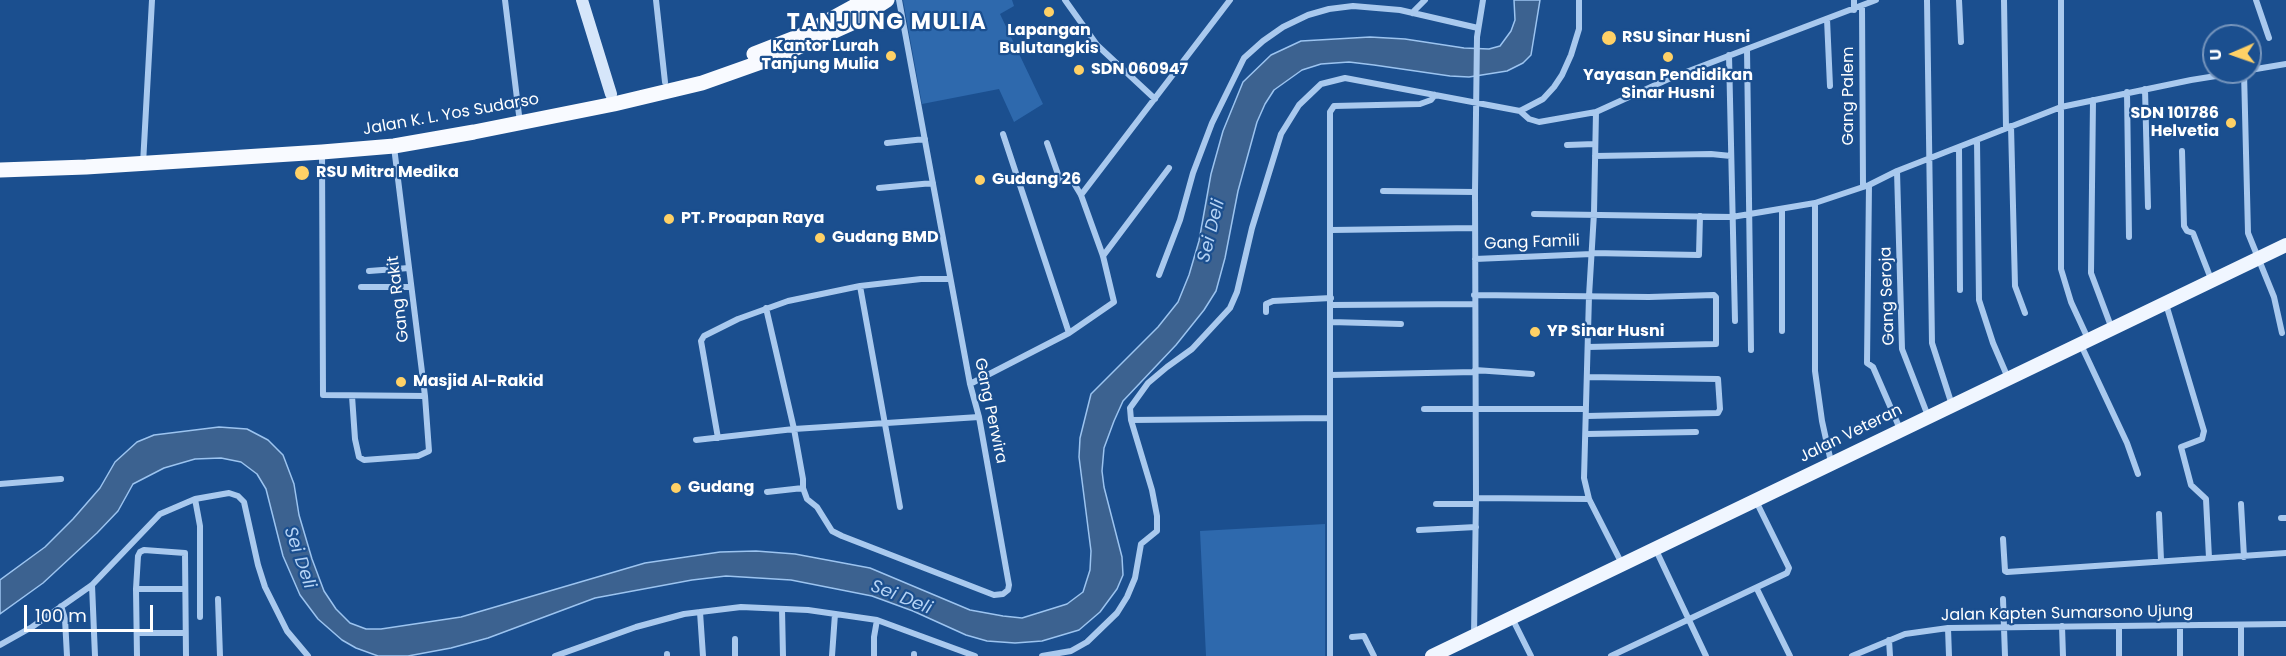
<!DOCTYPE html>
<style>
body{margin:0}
#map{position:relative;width:2286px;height:656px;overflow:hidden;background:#1b4f8f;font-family:Poppins,sans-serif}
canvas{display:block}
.north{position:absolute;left:2202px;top:24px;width:60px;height:60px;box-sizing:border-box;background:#1b4f8f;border:2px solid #7695bc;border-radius:50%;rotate:268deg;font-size:16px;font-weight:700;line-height:24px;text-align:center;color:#fff}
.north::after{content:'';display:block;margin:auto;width:21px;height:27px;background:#ffd166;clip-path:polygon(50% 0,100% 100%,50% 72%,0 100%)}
.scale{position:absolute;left:24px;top:605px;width:129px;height:27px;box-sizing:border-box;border:3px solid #fff;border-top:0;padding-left:8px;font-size:18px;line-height:21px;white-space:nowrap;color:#fff;-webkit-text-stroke:4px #1b4f8f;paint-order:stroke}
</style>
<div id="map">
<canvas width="2286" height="656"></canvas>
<div class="north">U</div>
<div class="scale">100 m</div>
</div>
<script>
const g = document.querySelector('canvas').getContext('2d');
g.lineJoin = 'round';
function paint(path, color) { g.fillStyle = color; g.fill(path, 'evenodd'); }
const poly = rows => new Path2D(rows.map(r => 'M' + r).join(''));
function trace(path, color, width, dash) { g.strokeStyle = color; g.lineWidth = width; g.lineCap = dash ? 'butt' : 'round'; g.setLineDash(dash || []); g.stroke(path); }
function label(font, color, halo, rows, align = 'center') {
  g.font = font + ' Poppins,sans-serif'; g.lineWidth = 4.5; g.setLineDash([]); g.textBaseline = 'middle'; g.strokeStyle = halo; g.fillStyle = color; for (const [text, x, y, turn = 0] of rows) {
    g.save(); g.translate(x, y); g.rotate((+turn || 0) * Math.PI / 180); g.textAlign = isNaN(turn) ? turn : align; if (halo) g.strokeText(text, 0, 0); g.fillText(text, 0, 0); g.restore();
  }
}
paint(poly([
 [903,0,1012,0,1014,6,1000,14,1043,104,1014,122,999,89,922,104],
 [1325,524,1325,656,1206,656,1200,531]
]), '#2e69ad');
const water = poly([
 [1514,0,1540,0,1531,55,1523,63,1507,71,1469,77,1450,76,1374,65,1349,62,1321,64,1302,70,1274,90,1265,104,1257,122,1238,191,1225,258,1216,291,1204,310,1176,345,1123,401,1114,421,1104,448,1102,471,1104,487,1122,557,1123,575,1117,589,1100,612,1079,630,1042,641,1015,643,987,641,966,635,913,611,872,596,791,580,726,576,692,580,595,598,488,638,451,648,408,656,378,656,356,648,342,640,318,619,300,595,283,556,266,489,257,474,241,462,221,458,195,459,164,468,133,484,118,511,97,533,43,583,0,614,0,580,45,547,73,519,100,488,115,462,137,442,154,435,219,427,247,429,268,440,283,455,294,484,299,515,312,559,324,591,336,609,350,623,366,629,381,629,461,617,645,563,720,552,756,551,795,554,870,568,970,610,1003,616,1022,618,1067,604,1083,592,1090,570,1091,551,1079,457,1080,438,1091,394,1158,327,1178,302,1189,275,1199,241,1211,174,1223,131,1243,82,1271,55,1301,41,1370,37,1405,39,1464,48,1489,49,1500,46,1511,31,1515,20,1514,0]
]);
paint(water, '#3c6290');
trace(water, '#9cc4f0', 1.5);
trace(poly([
 [505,0,519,115],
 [656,0,665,82],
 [1065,0,1097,45,1155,99],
 [1927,0,1932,343,1952,405],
 [1959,0,1961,42],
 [2004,0,2006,128],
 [2061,0,2061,269,2071,302,2089,341],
 [2256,0,2269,38],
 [1862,6,1863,187],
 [1854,10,1854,0],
 [1412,13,1425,0],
 [1827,19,1830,86],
 [1747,49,1751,350],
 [1729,55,1735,321],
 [2250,70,2286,64],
 [2244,72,2248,233,2274,297,2282,333],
 [2145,89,2148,207],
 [2127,92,2129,237],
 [2093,100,2091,273,2112,329],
 [1520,111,1529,119,1539,122,1596,112,1673,77,1876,0],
 [1596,112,1594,213,1589,296,1584,478,1589,499,1622,564],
 [2011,126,2015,286,2025,313],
 [1003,134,1069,333],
 [1977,140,1979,300,1993,343,2008,378],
 [887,143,925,139],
 [1567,145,1595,144],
 [1959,148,1960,290],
 [2182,151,2184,226,2187,231,2193,233,2211,279],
 [322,152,323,395,425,396],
 [1595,156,1711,154,1731,156],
 [143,164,152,0],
 [1897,171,1902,349,1928,416],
 [1869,185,1867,363,1873,367,1900,429],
 [879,188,933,183],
 [1383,191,1475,192],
 [1081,195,1230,0],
 [1815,203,1815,371,1822,421,1831,462],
 [1782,209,1782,331],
 [1534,214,1732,217,1815,203,1869,185,1897,171,2061,107,2191,80,2241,72],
 [1331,230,1475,228],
 [1592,253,1699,255,1700,216],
 [1103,256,1169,168],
 [1475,259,1592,254],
 [369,271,409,268],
 [1159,275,1180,220,1193,173,1212,123,1244,58,1263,41,1283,27,1308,15,1329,9,1353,6,1400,10,1478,28],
 [860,286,900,507],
 [361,287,411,287],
 [1474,295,1649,297,1714,295,1716,297,1716,344,1588,347],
 [2166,304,2204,431,2202,439,2181,447,2191,485,2206,499,2209,558],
 [1331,305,1474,304],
 [766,308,794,429,803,479,803,488,767,492],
 [1266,312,1266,304,1273,301,1331,298],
 [1331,322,1401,324],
 [2081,345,2127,443,2138,474],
 [1475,370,1532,374],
 [1331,375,1475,372],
 [970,384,1069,333,1114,302,1103,256,1081,195,1072,180,1060,180,1047,143],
 [352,396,355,439,359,457,364,460,418,456,429,451,425,396,394,147],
 [1424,409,1586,409],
 [1587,416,1718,413,1720,409,1718,379,1587,377],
 [1131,420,1330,418],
 [1587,434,1696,432],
 [718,438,701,341,704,336,738,319,788,301,860,286,921,279,950,279],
 [696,440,794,429,979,417],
 [0,484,61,479],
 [803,488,807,499,817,507,832,531,842,536,994,595,1003,594,1008,590,1009,585,979,417,970,384,899,0],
 [1476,498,1589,499],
 [195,499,200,526,200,617],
 [1436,504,1476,504],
 [2241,504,2244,557],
 [2159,514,2161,560],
 [2281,518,2286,518],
 [1419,530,1476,527],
 [2003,539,2005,571,2007,572,2286,553],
 [1655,548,1706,656],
 [92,585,95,656],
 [136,589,185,589],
 [1757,589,1790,656],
 [218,599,220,656],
 [2003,599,2005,656],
 [61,606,65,619,67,656],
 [782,609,783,656],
 [700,612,703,656],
 [1512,618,1531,656],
 [2241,625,2241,656],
 [2062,626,2063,656],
 [2119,626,2119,656],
 [2180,626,2180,656],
 [1948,628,1949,656],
 [138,633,184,633],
 [1474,635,1476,498,1475,192,1477,37,1483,0],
 [1352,637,1364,636,1374,656],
 [735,639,735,656],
 [1889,640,1890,656],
 [0,645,32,627,92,585,160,514,195,499,229,493,238,496,244,502,258,565,265,587,287,631,308,656],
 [667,654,667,656],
 [137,656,136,589,138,556,140,552,144,550,185,553,186,656],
 [555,656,636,627,684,614,741,607,808,610,877,620,975,656],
 [832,656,835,614],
 [874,656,874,637,877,620],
 [914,656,914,654],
 [1042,656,1071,651,1087,642,1117,613,1127,597,1135,578,1141,544,1157,531,1157,516,1152,490,1131,420,1130,408,1148,383,1167,367,1192,349,1230,308,1237,292,1252,228,1281,134,1299,105,1321,84,1345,78,1520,111,1543,99,1554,87,1562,75,1571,55,1579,29,1579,0],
 [1330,656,1330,112,1334,106,1420,104,1431,100,1435,95],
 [1611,656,1787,573,1789,568,1756,501],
 [1852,656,1905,634,1948,628,2286,624]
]), '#a9c9ee', 6);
trace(poly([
 [582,0,611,94]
]), '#d6e6fa', 12);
trace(poly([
 [1432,656,2286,245]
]), '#f0f6ff', 14);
trace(poly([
 [754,54,800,36,866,0],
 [0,170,86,167,322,152,394,146,474,132,614,104,702,83,781,55,850,24,887,0]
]), '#f8faff', 15);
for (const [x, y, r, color] of [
 [1049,12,6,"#ffd166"],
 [1609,38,8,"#ffd166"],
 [891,56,6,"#ffd166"],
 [1668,57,6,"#ffd166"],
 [1079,70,6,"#ffd166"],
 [2231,123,6,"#ffd166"],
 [302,173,8,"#ffd166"],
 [980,180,6,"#ffd166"],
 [669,219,6,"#ffd166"],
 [820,238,6,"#ffd166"],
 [1535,332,6,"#ffd166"],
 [401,382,6,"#ffd166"],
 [676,488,6,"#ffd166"]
]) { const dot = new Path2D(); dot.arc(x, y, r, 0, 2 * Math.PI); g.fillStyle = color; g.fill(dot); trace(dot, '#1b4f8f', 2); }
label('bold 16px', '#fff', '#1b4f8f', [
 ["Lapangan",1049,31,"center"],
 ["Bulutangkis",1049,49,"center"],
 ["RSU Sinar Husni",1622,38],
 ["Kantor Lurah",879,47,"right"],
 ["Tanjung Mulia",879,65,"right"],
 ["SDN 060947",1091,70],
 ["Yayasan Pendidikan",1668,76,"center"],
 ["Sinar Husni",1668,94,"center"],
 ["SDN 101786",2219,114,"right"],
 ["Helvetia",2219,132,"right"],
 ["RSU Mitra Medika",316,173],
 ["Gudang 26",992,180],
 ["PT. Proapan Raya",681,219],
 ["Gudang BMD",832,238],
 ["YP Sinar Husni",1547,332],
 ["Masjid Al-Rakid",413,382],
 ["Gudang",688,488]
], 'left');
label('16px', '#fff', '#1b4f8f', [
 ["Gang Palem",1849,96,-90],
 ["Jalan K. L. Yos Sudarso",451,115,-10],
 ["Gang Famili",1532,243,-2],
 ["Gang Seroja",1888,296,-92],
 ["Gang Rakit",399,299,-97],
 ["Gang Perwira",990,411,78],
 ["Jalan Veteran",1851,434,-26],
 ["Jalan Kapten Sumarsono Ujung",2067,614,-1]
]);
label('italic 18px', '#b5d3f5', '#1b4f8f', [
 ["Sei Deli",1212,231,-76],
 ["Sei Deli",299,558,71],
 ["Sei Deli",901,598,22]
]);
g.letterSpacing = '1.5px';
label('bold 22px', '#fff', '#1b4f8f', [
 ["TANJUNG MULIA",887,23]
]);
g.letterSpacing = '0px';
</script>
